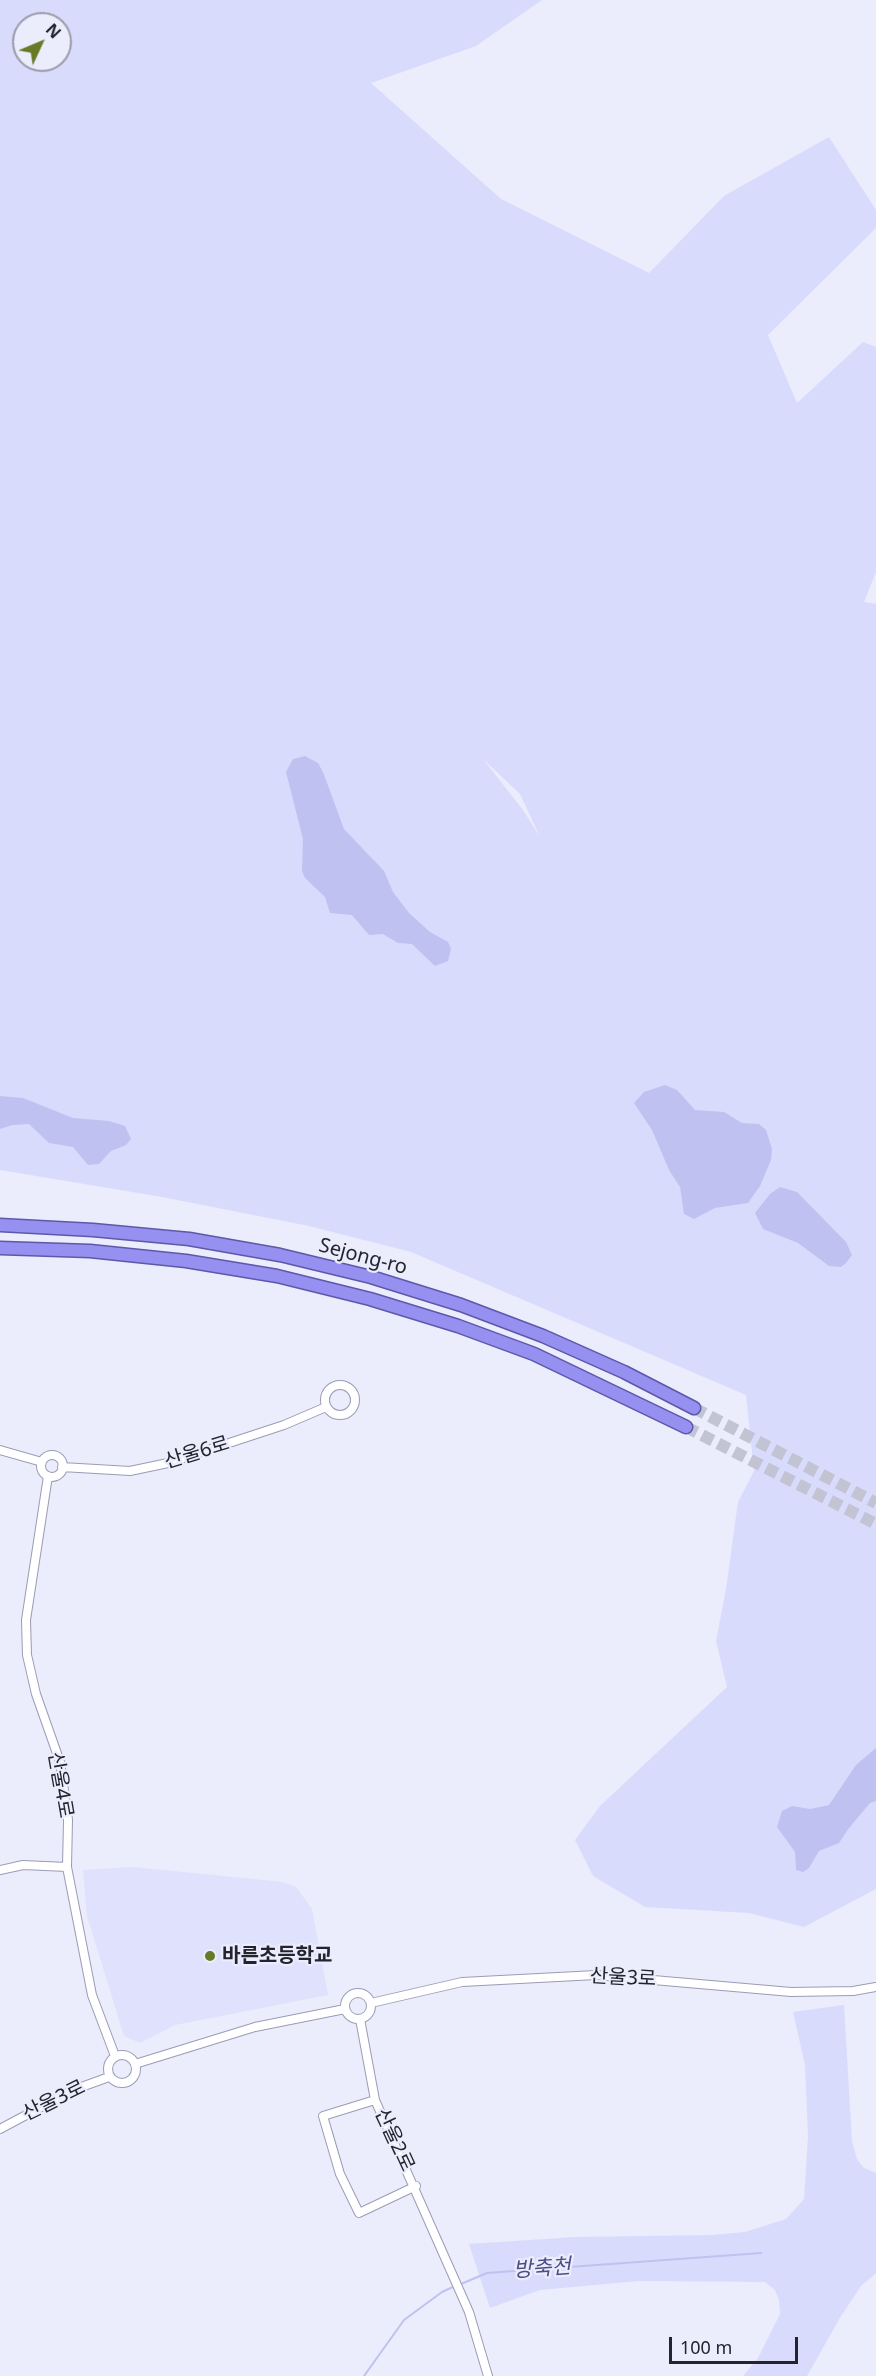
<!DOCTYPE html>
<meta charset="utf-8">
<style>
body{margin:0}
#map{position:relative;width:876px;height:2376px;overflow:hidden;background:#ebecfc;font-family:"Noto Sans",sans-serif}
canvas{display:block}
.north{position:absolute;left:12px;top:12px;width:60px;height:60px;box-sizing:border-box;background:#ebecfc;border:2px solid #9b9caa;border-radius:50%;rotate:46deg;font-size:16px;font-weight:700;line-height:24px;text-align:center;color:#24242e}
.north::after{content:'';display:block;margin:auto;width:21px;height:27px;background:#697927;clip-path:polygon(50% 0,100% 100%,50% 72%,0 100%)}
.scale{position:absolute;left:669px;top:2337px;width:129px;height:27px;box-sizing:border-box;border:3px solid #24242e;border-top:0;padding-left:8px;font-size:18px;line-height:21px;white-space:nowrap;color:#24242e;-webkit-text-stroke:4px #ebecfc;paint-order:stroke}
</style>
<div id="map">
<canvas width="876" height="2376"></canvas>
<div class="north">N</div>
<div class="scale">100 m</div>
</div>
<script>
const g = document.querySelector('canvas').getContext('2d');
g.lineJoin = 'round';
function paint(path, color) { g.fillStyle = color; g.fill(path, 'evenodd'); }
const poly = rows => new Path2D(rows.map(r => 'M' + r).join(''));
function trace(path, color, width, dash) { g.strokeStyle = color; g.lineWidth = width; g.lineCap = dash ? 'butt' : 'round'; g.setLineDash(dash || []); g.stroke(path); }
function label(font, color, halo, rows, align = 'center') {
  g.font = font + ' "Noto Sans","Noto Sans KR",sans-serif'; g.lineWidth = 4.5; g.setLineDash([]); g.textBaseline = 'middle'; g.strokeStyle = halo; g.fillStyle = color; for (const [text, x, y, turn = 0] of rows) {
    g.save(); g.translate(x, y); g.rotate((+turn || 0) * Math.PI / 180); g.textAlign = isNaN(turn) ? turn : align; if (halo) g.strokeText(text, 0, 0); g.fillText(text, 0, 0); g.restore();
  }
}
paint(poly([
 [133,1867,283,1882,296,1887,312,1909,328,1995,175,2025,140,2043,124,2036,87,1916,83,1870]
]), '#e0e1fc');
paint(poly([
 [0,0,542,0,476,46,371,83,501,199,649,273,724,196,829,137,876,210,876,228,768,335,797,403,863,342,876,347,876,572,864,602,876,604,876,1889,804,1927,749,1913,645,1907,593,1876,575,1840,600,1806,727,1687,716,1641,726,1589,738,1502,754,1471,746,1395,411,1252,309,1226,162,1197,0,1170],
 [24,24,60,24,60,60,24,60],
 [483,759,520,794,540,837,523,810],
 [844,2005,852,2141,857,2159,864,2168,876,2173,876,2273,861,2286,841,2316,807,2376,743,2376,758,2358,780,2314,779,2300,775,2290,765,2282,639,2281,540,2290,490,2308,469,2244,575,2237,711,2235,745,2232,786,2219,804,2199,808,2136,805,2065,793,2012]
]), '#d9dbfc');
paint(poly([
 [305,756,318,763,323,772,344,829,384,871,393,892,409,913,430,932,448,942,451,949,448,961,435,966,412,944,398,943,383,934,369,935,352,915,330,913,325,897,305,878,302,871,303,839,286,772,293,759],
 [665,1085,677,1090,695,1110,724,1112,742,1123,759,1124,766,1130,772,1149,771,1160,760,1186,748,1203,715,1208,694,1219,684,1214,680,1187,669,1170,652,1130,634,1103,644,1092],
 [0,1096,23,1098,73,1118,109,1121,125,1126,131,1139,126,1145,111,1151,99,1164,88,1165,73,1147,49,1143,29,1124,12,1125,0,1129],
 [780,1187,797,1192,846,1242,852,1255,846,1263,841,1267,829,1266,798,1243,763,1229,755,1213,770,1194],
 [876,1748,876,1801,870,1803,849,1828,839,1843,819,1851,809,1868,803,1872,796,1870,795,1852,777,1827,782,1811,792,1806,810,1809,829,1805,856,1765]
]), '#bfc2f0');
trace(poly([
 [461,2284,487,2273,761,2253],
 [364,2376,404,2320,442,2292,455,2286]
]), '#bfc2f0', 2);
trace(poly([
 [694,1408,876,1503],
 [686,1427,876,1524]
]), '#c3c4d3', 12, [12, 6]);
const minor = poly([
 '325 1400a15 15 0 1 1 30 0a15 15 0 1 1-30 0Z',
 [0,1450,42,1462],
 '41 1466a11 11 0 1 1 22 0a11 11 0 1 1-22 0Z',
 [62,1467,130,1471,168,1463,284,1425,326,1407],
 [48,1476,26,1620,27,1655,36,1694,60,1762,68,1820,67,1867,92,1995,115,2056],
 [0,1870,23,1865,67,1867],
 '345 2006a13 13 0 1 1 26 0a13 13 0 1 1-26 0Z',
 [371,2003,462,1982,596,1975,791,1992,853,1991,876,1987],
 [360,2019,375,2100,469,2312,488,2376],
 '108 2069a14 14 0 1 1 28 0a14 14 0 1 1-28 0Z',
 [135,2064,255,2027,345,2009],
 [375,2100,323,2116,340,2174,359,2213,416,2186],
 [0,2129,73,2090,109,2077]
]);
const trunk = poly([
 [0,1225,93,1230,189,1239,280,1255,371,1277,461,1305,543,1336,624,1372,694,1408],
 [0,1248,90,1251,186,1261,277,1276,370,1299,458,1326,534,1354,686,1427]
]);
trace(minor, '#9b9cb5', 10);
trace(trunk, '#5d58aa', 15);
trace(minor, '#fff', 8);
trace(trunk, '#9690f0', 12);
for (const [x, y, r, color] of [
 [210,1956,6,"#697927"]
]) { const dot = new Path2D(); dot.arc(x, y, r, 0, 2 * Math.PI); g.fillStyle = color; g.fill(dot); trace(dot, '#ebecfc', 2); }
label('20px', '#24242e', '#ebecfc', [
 ["Sejong-ro",363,1257,15],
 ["산울6로",197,1453,-17],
 ["산울4로",60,1785,80],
 ["산울3로",623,1978,3],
 ["산울3로",54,2101,-26],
 ["산울2로",394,2140,65]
]);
label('bold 20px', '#24242e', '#ebecfc', [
 ["바른초등학교",222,1956]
], 'left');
label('italic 21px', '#4c4b85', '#ebecfc', [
 ["방축천",542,2269,-4]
]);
</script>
